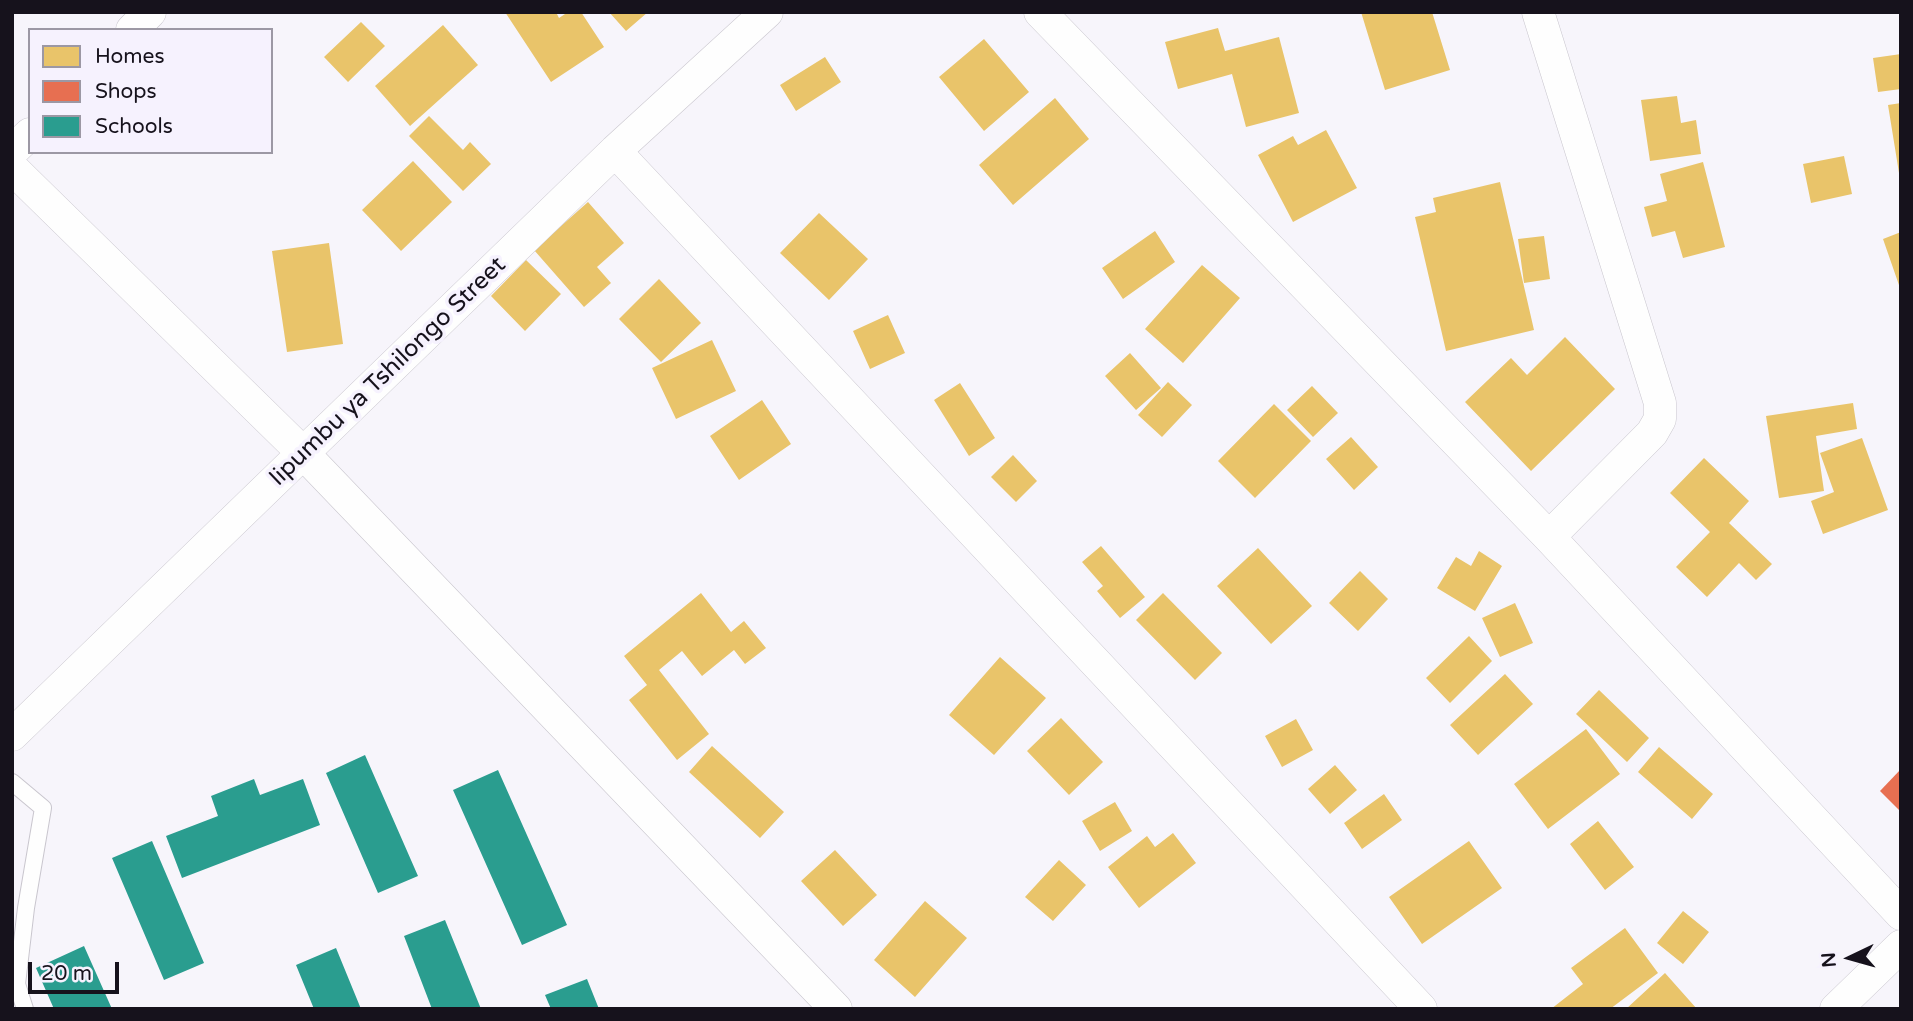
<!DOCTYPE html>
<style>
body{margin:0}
#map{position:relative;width:1913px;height:1021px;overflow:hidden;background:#f7f5fb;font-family:"Varela Round",sans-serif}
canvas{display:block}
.frame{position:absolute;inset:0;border:14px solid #16121c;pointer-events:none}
.legend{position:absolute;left:28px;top:28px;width:245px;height:126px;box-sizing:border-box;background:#f6f2fe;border:2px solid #9c98a4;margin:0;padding:9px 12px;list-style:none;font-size:21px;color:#16121c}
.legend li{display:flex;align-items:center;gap:14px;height:35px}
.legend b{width:35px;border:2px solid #9c98a4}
.north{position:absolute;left:1815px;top:923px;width:70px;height:70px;-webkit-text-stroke:5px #f6f2fe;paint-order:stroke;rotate:265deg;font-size:19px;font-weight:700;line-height:28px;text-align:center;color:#16121c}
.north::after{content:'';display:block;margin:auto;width:24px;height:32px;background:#16121c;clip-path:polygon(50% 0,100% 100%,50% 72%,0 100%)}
.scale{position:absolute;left:28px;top:962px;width:91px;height:32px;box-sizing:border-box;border:4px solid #16121c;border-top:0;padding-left:9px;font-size:21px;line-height:24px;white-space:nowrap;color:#16121c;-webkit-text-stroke:5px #f6f2fe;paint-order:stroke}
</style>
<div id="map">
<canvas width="1913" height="1021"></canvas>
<div class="frame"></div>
<ul class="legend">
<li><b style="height:19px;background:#e9c46a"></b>Homes</li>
<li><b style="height:19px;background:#e76f51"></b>Shops</li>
<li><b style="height:19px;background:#2a9d8f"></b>Schools</li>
</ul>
<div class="north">N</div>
<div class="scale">20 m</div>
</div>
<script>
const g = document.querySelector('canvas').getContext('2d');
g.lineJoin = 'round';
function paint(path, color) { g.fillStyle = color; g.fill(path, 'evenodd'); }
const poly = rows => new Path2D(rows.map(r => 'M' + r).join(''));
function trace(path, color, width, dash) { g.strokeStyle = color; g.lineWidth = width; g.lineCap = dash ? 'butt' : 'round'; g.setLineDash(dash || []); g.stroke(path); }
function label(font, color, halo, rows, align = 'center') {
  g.font = font + ' "Varela Round",sans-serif'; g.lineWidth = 7; g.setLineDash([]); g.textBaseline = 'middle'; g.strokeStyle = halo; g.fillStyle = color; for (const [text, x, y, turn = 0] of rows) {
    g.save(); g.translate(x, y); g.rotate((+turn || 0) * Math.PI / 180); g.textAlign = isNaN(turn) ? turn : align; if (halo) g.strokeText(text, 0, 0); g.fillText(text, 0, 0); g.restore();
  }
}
paint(poly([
 [505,12,556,12,559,18,568,12,581,12,604,47,551,82],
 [609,12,648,12,626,31],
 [1361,12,1432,12,1450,70,1385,90],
 [361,22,385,46,348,82,324,57],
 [443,25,478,65,410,126,375,86],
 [1218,28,1225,51,1279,37,1299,113,1246,127,1232,74,1178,89,1165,42],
 [984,39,1029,92,984,131,939,77],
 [1901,54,1901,89,1878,92,1873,58],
 [825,57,841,82,796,111,780,85],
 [1677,96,1681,123,1696,120,1701,154,1650,161,1641,100],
 [1055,98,1089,139,1013,205,979,165],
 [1901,103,1901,173,1899,173,1888,105],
 [429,116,463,150,470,142,491,164,463,191,409,136],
 [1326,130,1357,188,1293,222,1258,155,1293,136,1298,145],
 [1844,156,1852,194,1811,203,1803,164],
 [413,161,452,202,401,251,362,210],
 [1703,162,1725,247,1683,258,1675,231,1652,237,1644,207,1667,201,1660,174],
 [1500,182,1534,330,1446,351,1415,217,1436,212,1433,198],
 [588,202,624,243,597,267,611,283,584,307,534,250],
 [819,213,868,259,829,300,780,253],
 [1155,231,1175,262,1123,299,1102,268],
 [1901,232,1901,288,1900,288,1883,239],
 [1544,236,1550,279,1524,283,1518,239],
 [329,243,343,344,287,352,272,251],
 [526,260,561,294,525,331,491,296],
 [1202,265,1240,298,1183,363,1145,329],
 [659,279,701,323,661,362,619,319],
 [888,315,905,353,870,369,853,331],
 [1565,337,1615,389,1531,471,1465,402,1511,358,1527,375],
 [712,340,736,391,676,419,652,368],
 [1130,353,1161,388,1136,410,1105,376],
 [1168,382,1192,405,1162,437,1138,415],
 [960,383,995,438,969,456,934,400],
 [1312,386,1338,413,1313,437,1287,410],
 [762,400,791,444,739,480,710,436],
 [1853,403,1857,429,1816,436,1824,491,1779,498,1766,416],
 [1274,404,1311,441,1255,498,1218,461],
 [1351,437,1378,467,1354,490,1326,459],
 [1862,438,1888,510,1823,534,1811,501,1834,492,1820,453],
 [1013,455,1037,481,1016,502,991,477],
 [1704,458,1749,501,1729,523,1772,564,1756,580,1739,563,1707,597,1676,567,1710,532,1670,493],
 [1101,546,1145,597,1120,618,1097,591,1103,586,1082,562],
 [1258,548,1312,606,1271,644,1217,586],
 [1479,551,1502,566,1475,611,1437,588,1456,557,1471,566],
 [1360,571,1388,599,1358,631,1329,603],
 [701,593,731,632,744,621,766,648,745,664,734,650,702,676,682,651,659,670,709,734,677,760,629,700,647,685,624,656],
 [1163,593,1222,653,1195,680,1136,620],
 [1515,603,1533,643,1500,657,1482,618],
 [1469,636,1492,661,1450,703,1426,678],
 [1000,657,1046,698,994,755,949,715],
 [1505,674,1533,704,1478,755,1450,725],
 [1599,690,1649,738,1627,762,1576,714],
 [1061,718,1103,762,1069,795,1027,751],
 [1296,719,1313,750,1282,767,1265,736],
 [1586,729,1620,774,1548,829,1514,784],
 [712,746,784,812,760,838,689,772],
 [1659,747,1713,794,1692,819,1638,772],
 [1335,765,1357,790,1330,814,1308,789],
 [1384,794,1402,820,1362,849,1344,823],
 [1115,802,1132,831,1100,851,1082,821],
 [1598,821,1634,867,1605,890,1570,844],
 [1173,833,1196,863,1139,908,1108,867,1147,836,1155,847],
 [1469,841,1502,888,1422,944,1389,897],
 [835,850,877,895,843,926,801,881],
 [1059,860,1086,885,1053,921,1025,897],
 [925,901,967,938,915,997,874,960],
 [1683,911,1709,932,1683,964,1657,943],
 [1625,928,1658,973,1610,1009,1551,1009,1583,984,1571,968],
 [1665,973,1697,1009,1626,1009]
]), '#e9c46a');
paint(poly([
 [1901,769,1901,812,1880,791]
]), '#e76f51');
paint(poly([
 [365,755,418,876,378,893,326,773],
 [498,770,567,925,522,945,453,790],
 [254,779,260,795,303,779,320,825,182,878,166,836,218,816,211,796],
 [152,841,204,963,164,980,112,858],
 [445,920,481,1009,432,1009,404,936],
 [84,946,112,1009,54,1009,36,968],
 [336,948,361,1009,314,1009,296,965],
 [587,979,599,1009,551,1009,545,995]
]), '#2a9d8f');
const service = poly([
 [12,782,43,808,26,908,17,984,25,1009]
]);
const minor = poly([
 [1040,12,1549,537,1901,914],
 [1538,12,1660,403,1660,419,1652,433,1549,537],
 [132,30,150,12],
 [12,151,30,134],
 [615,151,1421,1009],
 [12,168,304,454,836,1009],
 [12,735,615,151,767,12],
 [1836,1009,1901,946]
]);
trace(service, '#c9c6ce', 18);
trace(minor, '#c9c6ce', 33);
trace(service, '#fefefe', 16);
trace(minor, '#fefefe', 32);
label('24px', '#16121c', '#f6f2fe', [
 ["Iipumbu ya Tshilongo Street",388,372,-44]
]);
</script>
